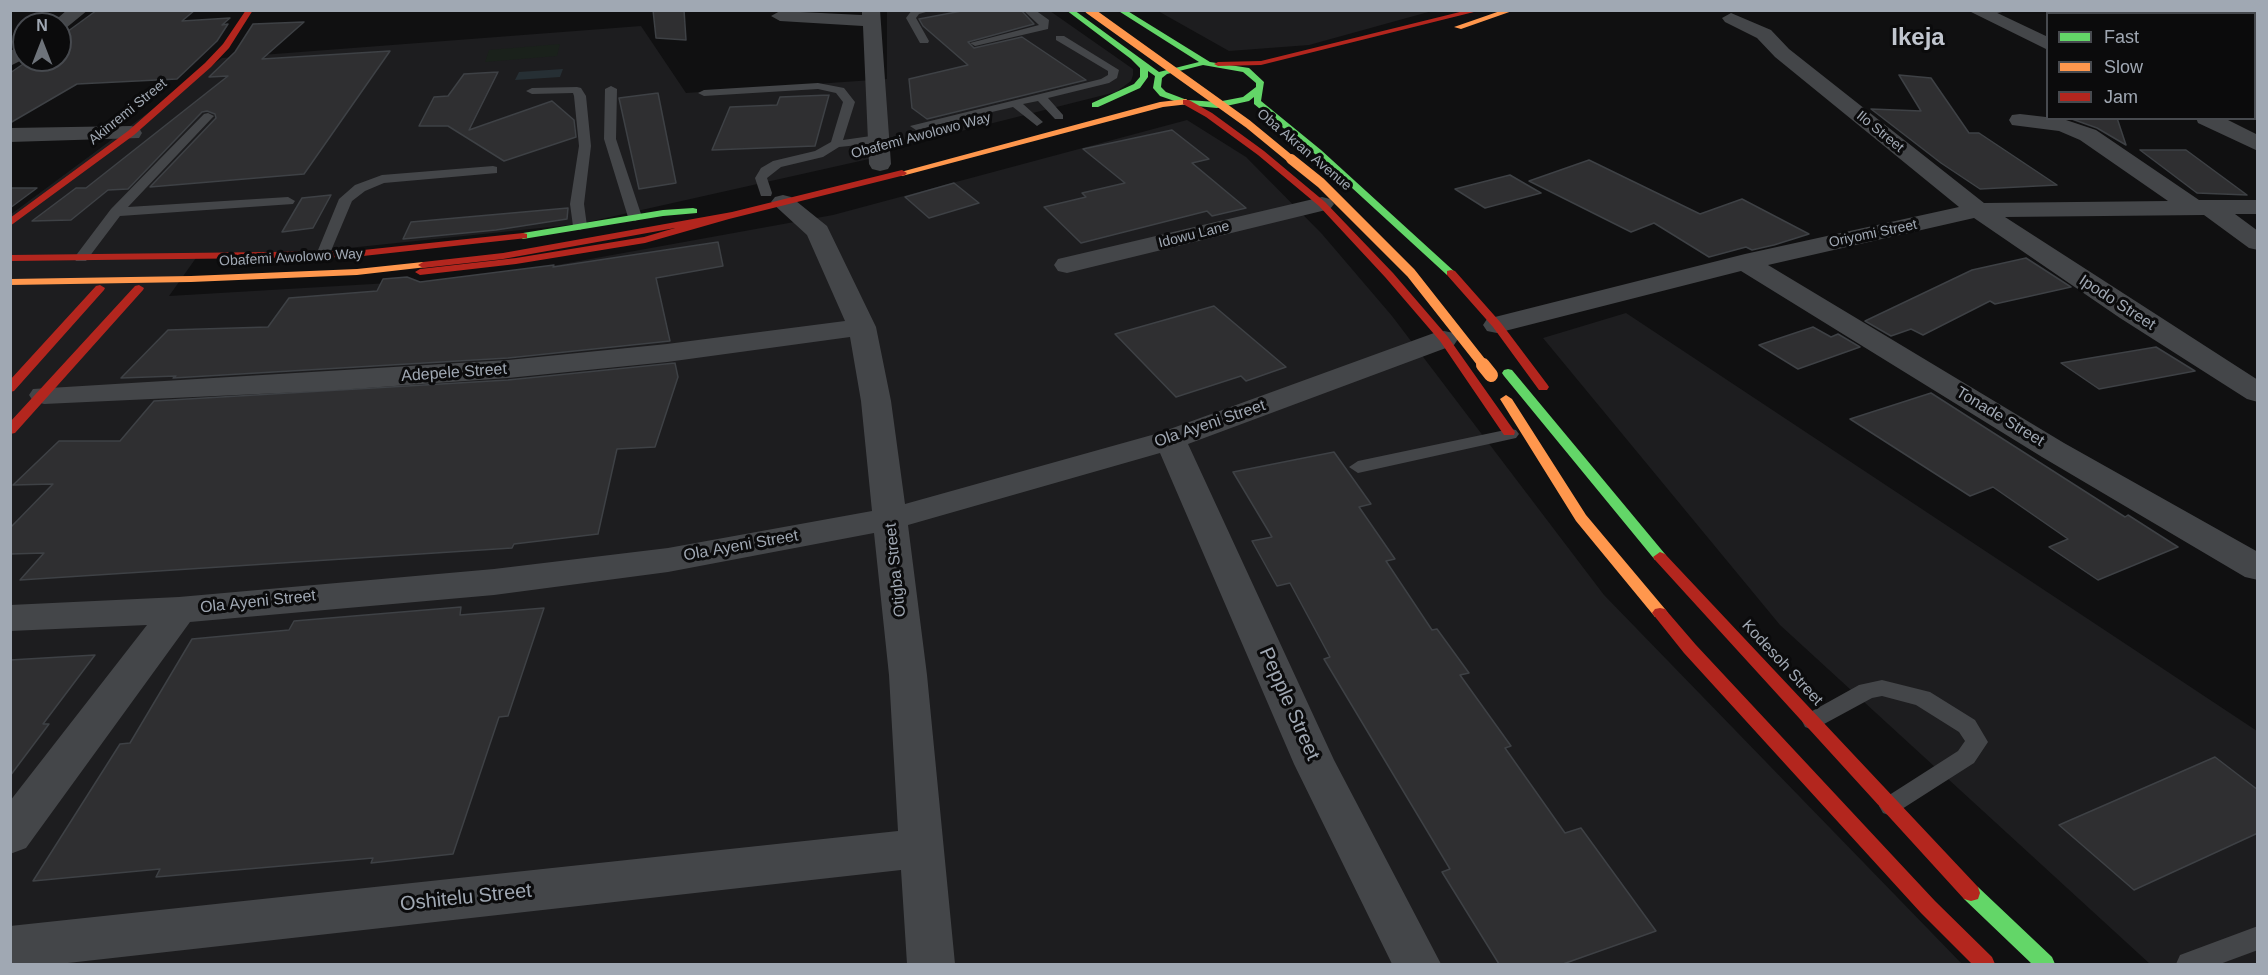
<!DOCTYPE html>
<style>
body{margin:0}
#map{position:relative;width:2268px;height:975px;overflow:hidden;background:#101011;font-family:Helvetica,sans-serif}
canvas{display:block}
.frame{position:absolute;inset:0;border:12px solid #a0a8b3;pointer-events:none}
.legend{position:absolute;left:2046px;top:12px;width:210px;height:108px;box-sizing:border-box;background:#0b0b0c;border:2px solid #474a4f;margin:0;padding:8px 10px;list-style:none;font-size:18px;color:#a0a8b3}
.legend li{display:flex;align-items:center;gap:12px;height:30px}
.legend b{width:30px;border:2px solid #474a4f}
.north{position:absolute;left:12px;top:12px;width:60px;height:60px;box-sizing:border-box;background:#0b0b0c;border:2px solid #474a4f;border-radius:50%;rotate:0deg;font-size:16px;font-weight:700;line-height:24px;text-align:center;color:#a0a8b3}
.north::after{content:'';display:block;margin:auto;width:21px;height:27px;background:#6e737a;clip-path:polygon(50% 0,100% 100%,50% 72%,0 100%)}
</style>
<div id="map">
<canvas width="2268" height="975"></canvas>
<div class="frame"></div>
<ul class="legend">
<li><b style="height:8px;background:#63d668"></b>Fast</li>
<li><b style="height:8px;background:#ff974d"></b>Slow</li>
<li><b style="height:8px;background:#b3261e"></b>Jam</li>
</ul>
<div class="north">N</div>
</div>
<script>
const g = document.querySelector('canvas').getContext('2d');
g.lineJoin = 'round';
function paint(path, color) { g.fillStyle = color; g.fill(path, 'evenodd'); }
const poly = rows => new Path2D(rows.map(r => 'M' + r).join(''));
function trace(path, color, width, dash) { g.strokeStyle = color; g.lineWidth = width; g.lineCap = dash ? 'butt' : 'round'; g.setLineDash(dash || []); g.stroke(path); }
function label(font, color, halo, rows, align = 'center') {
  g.font = font + ' Helvetica,sans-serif'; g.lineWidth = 6; g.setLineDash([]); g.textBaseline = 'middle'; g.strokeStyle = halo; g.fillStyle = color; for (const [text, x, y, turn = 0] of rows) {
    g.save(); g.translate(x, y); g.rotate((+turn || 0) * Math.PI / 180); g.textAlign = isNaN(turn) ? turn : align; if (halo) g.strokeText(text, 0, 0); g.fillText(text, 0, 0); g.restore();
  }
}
paint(poly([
 [887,11,1050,11,1133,69,1133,75,1131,81,1116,92,890,149,869,159,579,224,262,257,196,258,169,296,491,277,833,215,1187,120,1246,157,1322,234,1392,316,1604,595,1962,964,11,964,10,215,222,58,641,26,686,93,887,79],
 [1158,11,1432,10,1432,11,1309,45,1229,51],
 [1626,313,2257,731,2257,964,2150,964,1780,625,1543,338]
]), '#1d1d1f');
paint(poly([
 [560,44,557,56,485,62,489,50]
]), '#1a211b');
paint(poly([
 [563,69,560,77,515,80,519,72]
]), '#262f34');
const building = poly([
 [97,10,195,10,182,21,230,18,222,25,228,24,217,41,177,79,77,84,10,123,10,73,29,60,60,60,60,37,97,10],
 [653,10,684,10,686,40,656,38,653,10],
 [967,10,1021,10,1034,24,968,42,974,48,1022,37,1086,80,927,119,912,108,909,79,968,65,923,26,919,19,967,10],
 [304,22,262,59,390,51,304,174,150,187,216,118,215,114,207,111,202,112,128,189,108,190,71,220,32,221,76,188,86,188,228,76,209,77,235,52,253,24,304,22],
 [498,72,469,130,552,101,574,120,576,137,504,161,448,126,419,126,434,97,448,96,464,74,498,72],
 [1899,75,1931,78,1969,133,1979,133,2057,185,1980,189,1941,163,1871,109,1921,111,1899,75],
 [658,93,676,183,639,189,619,98,658,93],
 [829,95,815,146,712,150,730,107,777,105,780,97,829,95],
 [2069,118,2117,118,2126,145,2097,128,2069,118],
 [1172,130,1209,159,1192,163,1246,208,1212,216,1207,211,1081,243,1044,207,1086,197,1082,193,1125,183,1083,149,1172,130],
 [2140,150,2186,150,2247,195,2197,193,2140,150],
 [1589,160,1700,214,1742,199,1809,234,1774,245,1752,250,1746,247,1709,257,1654,223,1631,232,1529,181,1589,160],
 [1510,175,1541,193,1485,208,1455,189,1510,175],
 [954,183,979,203,929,218,905,197,954,183],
 [10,188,37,188,10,208,10,188],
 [331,195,313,228,282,232,302,198,331,195],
 [568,208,567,219,496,230,403,239,411,222,568,208],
 [718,242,723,266,656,278,670,341,508,358,173,378,176,376,121,378,168,330,268,327,289,298,377,291,383,279,407,277,420,282,554,265,553,267,718,242],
 [2026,258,2071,287,1995,304,1990,301,1923,335,1911,329,1891,336,1865,321,1972,270,2026,258],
 [1214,306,1286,367,1246,381,1241,376,1176,397,1115,334,1214,306],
 [1813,327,1831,337,1838,334,1860,347,1798,369,1759,345,1813,327],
 [2156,347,2195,371,2099,389,2061,363,2156,347],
 [675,363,678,377,655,447,617,449,598,534,514,544,512,548,20,580,44,553,10,554,10,528,53,484,13,485,59,441,120,441,154,401,508,380,675,363],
 [1931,393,2125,517,2128,515,2178,547,2098,580,2049,547,2068,539,1993,487,1970,496,1850,419,1931,393],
 [1334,452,1371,504,1359,507,1395,559,1386,561,1432,630,1437,629,1469,673,1460,675,1511,746,1505,748,1565,833,1581,828,1656,931,1563,964,1499,964,1442,872,1450,869,1324,659,1330,657,1290,583,1277,586,1252,541,1272,537,1233,472,1334,452],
 [461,607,460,615,544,608,508,716,499,717,453,854,371,863,373,858,156,877,160,869,33,881,120,744,130,743,192,639,289,630,294,621,461,607],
 [95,655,43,724,49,724,10,776,10,660,95,655],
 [2215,757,2258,790,2258,833,2134,890,2059,825,2215,757]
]);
paint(building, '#2f2f31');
trace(building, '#3e4145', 1.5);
paint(poly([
 [912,10,933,10,919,14,916,18,929,41,928,43,920,43,906,18,912,10],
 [1023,10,1035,10,1049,20,1048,29,975,46,970,43,1039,25,1023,10],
 [2013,10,1981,16,1976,13,1979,10,2013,10],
 [1056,36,1064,36,1119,70,1117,78,1109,83,1048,98,1063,115,1063,119,1055,119,1038,101,1023,104,1043,122,1037,126,1013,107,916,130,910,126,1101,79,1108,75,1108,71,1056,40,1056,36],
 [818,83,844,88,855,102,843,140,878,135,884,139,878,143,839,147,823,157,781,167,767,178,772,193,771,196,761,196,755,178,761,168,773,161,815,151,831,142,843,102,836,93,818,89,704,96,698,93,704,90,818,83],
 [611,86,617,89,616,139,642,217,635,221,628,217,604,139,605,89,611,86],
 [577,87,581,88,586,96,591,146,584,204,587,226,580,230,573,226,570,204,579,146,574,96,573,93,532,94,526,91,532,88,577,87],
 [208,113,214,116,212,118,128,207,288,197,295,201,293,204,120,216,86,261,76,261,74,258,111,209,204,114,208,113],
 [493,166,497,167,497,173,384,183,365,191,352,201,328,258,323,259,316,255,339,199,355,185,382,175,493,166],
 [1510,429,1516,430,1519,434,1516,438,1358,473,1349,467,1358,461,1510,429],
 [1882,680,1930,692,1975,720,1988,742,1974,763,1891,816,1883,813,1879,806,1883,799,1958,751,1965,741,1959,732,1916,705,1882,696,1872,698,1813,730,1805,727,1802,721,1805,715,1859,685,1882,680],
 [2258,926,2258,950,2220,964,2176,964,2180,955,2258,926]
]), '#444649');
paint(poly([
 [67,10,88,10,66,28,60,29,60,24,51,24,67,10],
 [862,10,880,10,891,164,888,169,880,171,872,169,869,164,863,26,780,21,771,16,780,11,862,15,862,10],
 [1967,10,1991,10,2048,37,2048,50,1967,10],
 [2197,10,2221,10,2223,14,2199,14,2197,10],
 [1731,13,1771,30,1789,49,1984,203,2168,201,2080,140,2059,131,2012,125,2009,120,2012,115,2020,114,2063,119,2096,130,2199,200,2258,200,2258,214,2235,214,2258,231,2258,250,2249,248,2204,215,2005,217,2258,380,2258,402,2247,399,2120,318,1974,218,1768,265,2064,443,2258,552,2258,580,2245,577,2042,457,1741,271,1497,333,1487,331,1483,325,1487,319,1745,254,1959,207,1775,57,1757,38,1725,22,1722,18,1731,13],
 [2254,23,2258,23,2258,34,2254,34,2254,23],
 [24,44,24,59,10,66,10,51,24,44],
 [2258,68,2258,80,2254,81,2254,69,2258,68],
 [2196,118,2224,118,2258,135,2258,151,2198,123,2196,118],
 [131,126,139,128,142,133,139,138,10,142,10,128,131,126],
 [783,195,791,197,827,226,876,327,891,401,905,504,1159,433,1434,333,1444,331,1454,333,1458,339,1454,345,1188,444,1334,760,1441,964,1392,964,1294,764,1160,453,908,525,927,675,955,964,907,964,901,870,59,964,10,964,10,926,898,831,889,675,874,533,668,572,494,595,190,622,26,848,10,854,10,801,147,625,10,631,10,605,179,597,494,569,668,548,872,511,861,401,850,337,667,362,508,378,323,391,44,404,33,401,29,395,33,389,508,360,667,344,845,321,807,235,771,202,775,197,783,195],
 [1322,197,1330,199,1334,204,1330,209,1067,273,1058,271,1054,265,1058,259,1322,197]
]), '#444649');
paint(poly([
 [1066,10,1074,10,1159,72,1199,62,1117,10,1126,10,1210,62,1249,68,1264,82,1261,101,1321,150,1456,273,1455,275,1447,275,1315,154,1254,104,1254,97,1249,101,1217,108,1186,105,1160,96,1153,88,1155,76,1148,71,1148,77,1140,88,1098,107,1092,107,1092,103,1134,84,1140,77,1140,68,1131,59,1066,10],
 [1203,65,1243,72,1256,83,1256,87,1243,97,1217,102,1187,100,1166,92,1161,87,1162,78,1167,74,1203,65],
 [693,208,697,209,697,213,663,216,523,239,518,236,523,233,663,210,693,208],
 [1508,369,1512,370,1665,554,1667,557,1665,560,1655,560,1504,376,1502,373,1504,370,1508,369],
 [1971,885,1978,887,2052,957,2055,964,2032,964,1964,899,1962,893,1964,887,1971,885]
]), '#63d668');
paint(poly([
 [1503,10,1515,10,1461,29,1454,27,1503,10],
 [1186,99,1190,102,1189,104,1163,107,902,176,897,173,1160,102,1186,99],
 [423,262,427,263,427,267,357,275,191,282,10,285,10,279,191,276,357,269,423,262],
 [1506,395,1512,399,1586,515,1665,609,1668,613,1665,617,1655,617,1576,521,1500,399,1506,395]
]), '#ff974d');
paint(poly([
 [246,10,253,10,229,48,211,67,134,135,10,226,10,218,128,131,205,63,223,44,246,10],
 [1468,10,1482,10,1261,65,1218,66,1214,64,1218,62,1261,61,1468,10],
 [1183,100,1189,100,1212,113,1264,151,1325,202,1393,273,1448,337,1515,432,1514,435,1504,435,1440,341,1385,277,1319,206,1258,155,1206,117,1183,104,1183,100],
 [902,170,907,173,905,175,729,219,645,243,516,264,420,275,415,272,420,269,516,258,644,237,675,228,503,259,423,268,418,265,423,262,503,253,732,212,902,170],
 [523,233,527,234,527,238,354,257,10,261,10,255,354,251,523,233],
 [1451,270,1455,271,1501,323,1547,384,1549,387,1547,390,1539,390,1493,327,1447,275,1447,271,1451,270],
 [100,285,105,288,104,290,14,391,10,392,10,380,96,286,100,285],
 [139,285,144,288,143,290,15,433,10,434,10,422,135,286,139,285],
 [1660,552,1665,554,1978,887,1980,893,1978,899,1971,901,1964,899,1655,560,1653,557,1660,552],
 [1660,608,1665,609,1696,645,1935,901,1992,957,1995,964,1972,964,1921,913,1684,653,1652,613,1655,609,1660,608]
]), '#b3261e');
trace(poly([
 [1089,10,1248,124,1293,161]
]), '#ff974d', 8);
trace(poly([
 [1291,159,1321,183,1411,273,1485,367]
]), '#ff974d', 10);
trace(poly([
 [1483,365,1491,375]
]), '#ff974d', 14);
label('14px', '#a0a8b3', '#0b0b0c', [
 ["Akinremi Street",128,112,-39],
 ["Ilo Street",1880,132,39],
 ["Obafemi Awolowo Way",921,136,-15],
 ["Oba Akran Avenue",1304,150,40],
 ["Oriyomi Street",1873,234,-12],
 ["Idowu Lane",1194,235,-14],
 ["Obafemi Awolowo Way",291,258,-3]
]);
label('16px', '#a0a8b3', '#0b0b0c', [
 ["Ipodo Street",2117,303,33],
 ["Adepele Street",454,373,-4],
 ["Tonade Street",2000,417,31],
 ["Ola Ayeni Street",1210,424,-19],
 ["Ola Ayeni Street",741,546,-10],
 ["Otigba Street",896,570,-96],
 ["Ola Ayeni Street",258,602,-6],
 ["Kodesoh Street",1782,663,47]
]);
label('20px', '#a0a8b3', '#0b0b0c', [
 ["Pepple Street",1289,704,66],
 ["Oshitelu Street",466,898,-6]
]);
label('bold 24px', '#c1c6cf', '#0b0b0c', [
 ["Ikeja",1918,38]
]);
</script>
